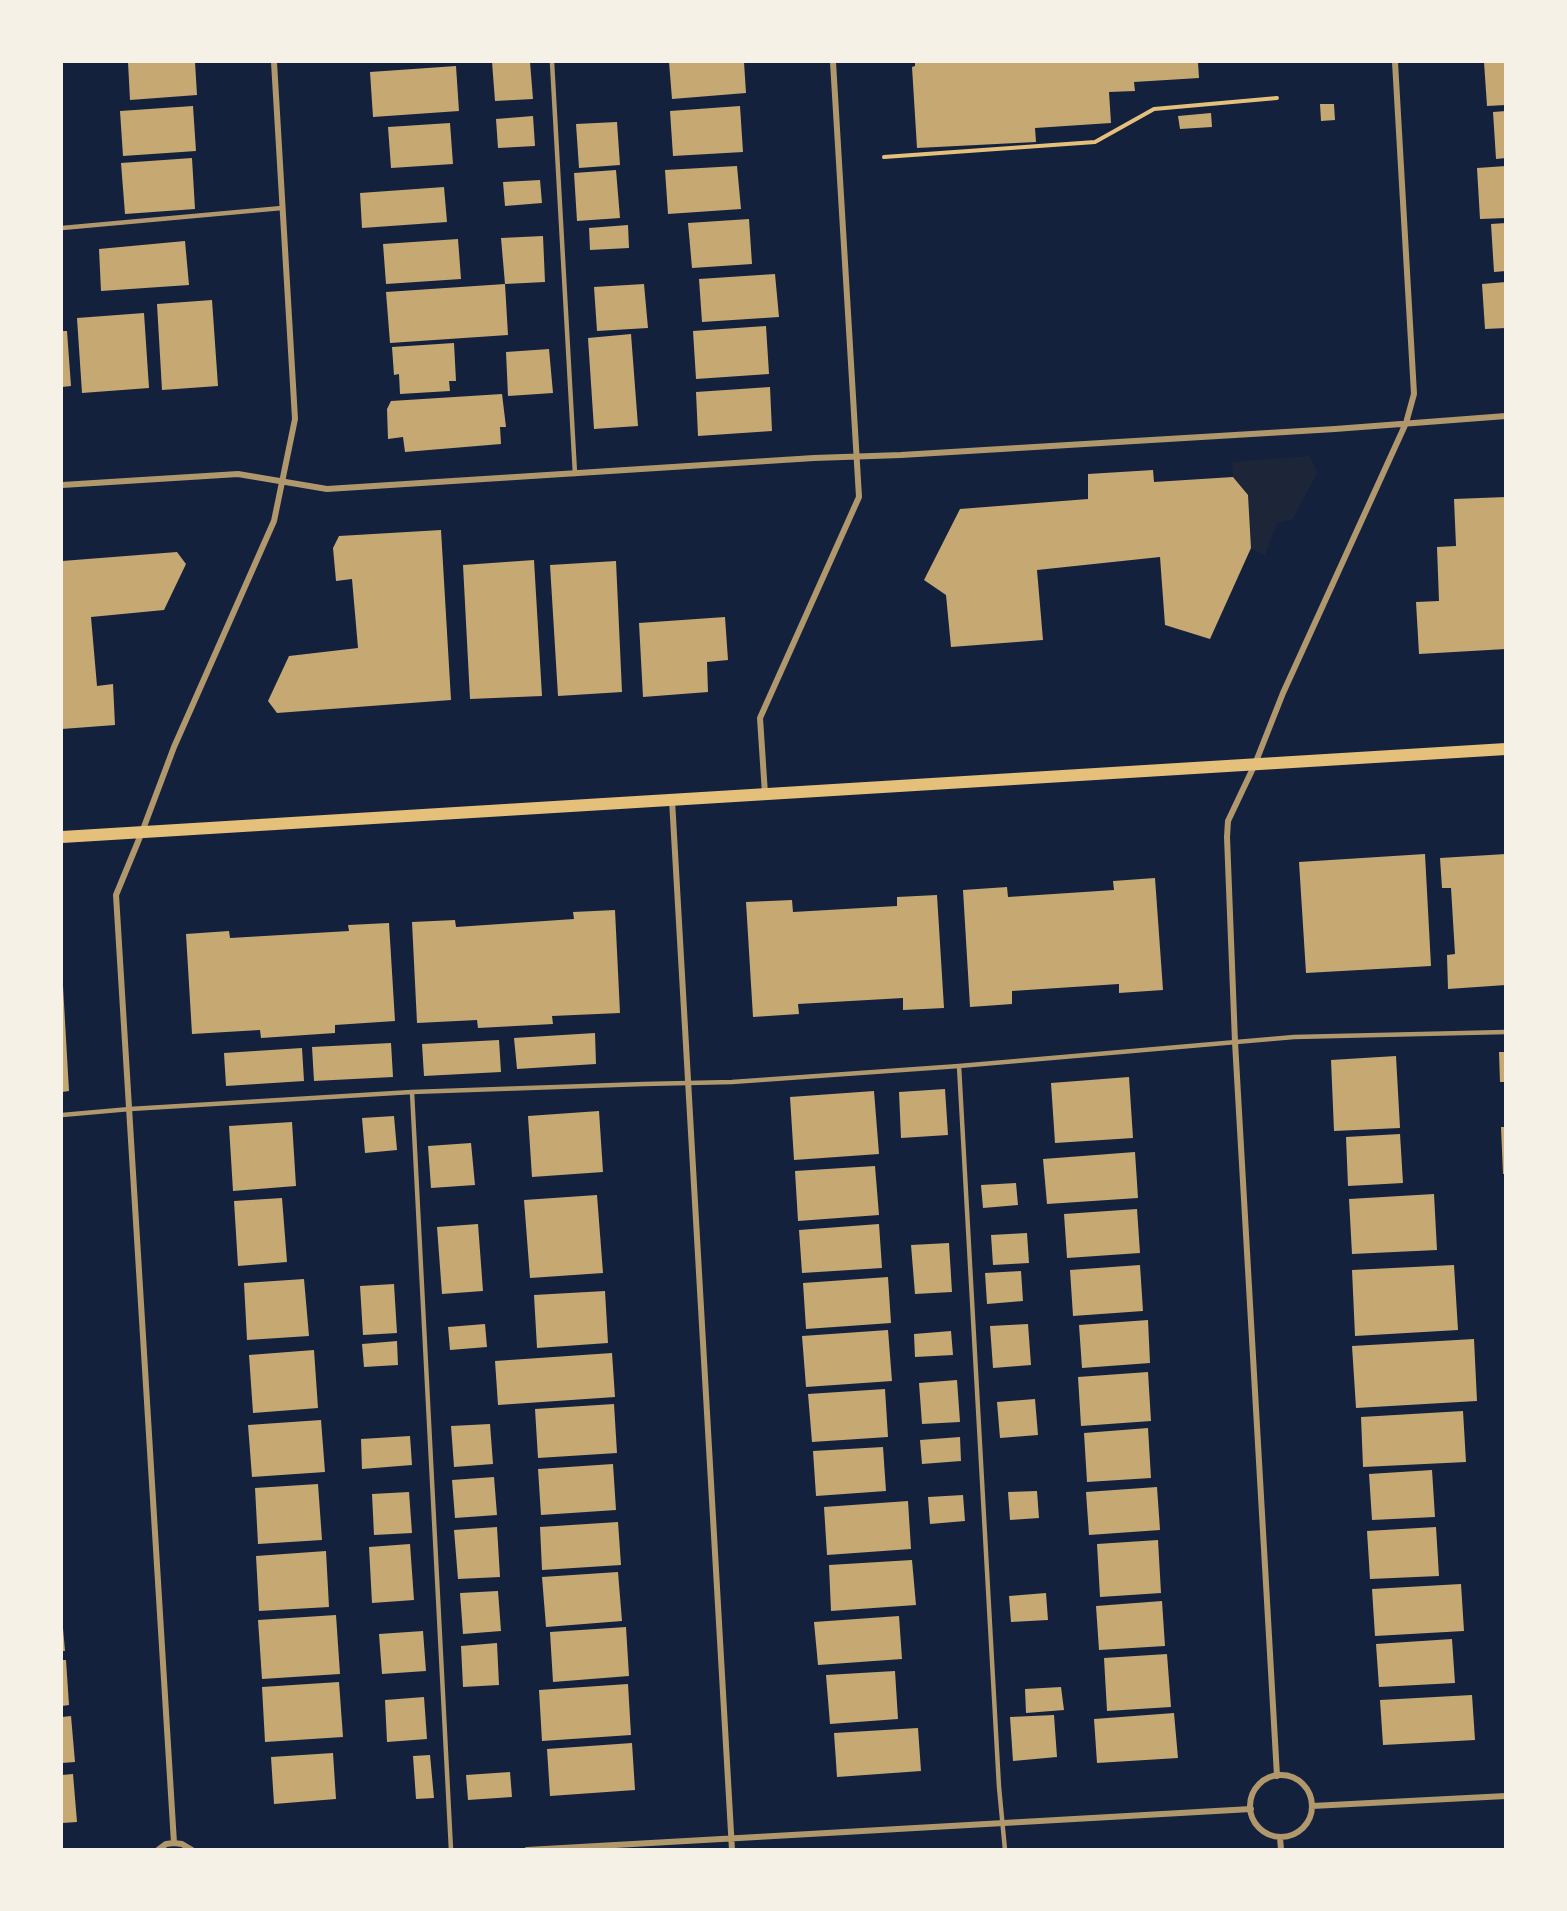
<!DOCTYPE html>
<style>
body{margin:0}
#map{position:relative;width:1567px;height:1911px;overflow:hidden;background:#14213d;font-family:Merriweather,serif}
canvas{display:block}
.frame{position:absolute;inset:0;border:63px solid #f6f1e7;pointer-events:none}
</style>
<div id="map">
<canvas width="1567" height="1911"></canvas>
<div class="frame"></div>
</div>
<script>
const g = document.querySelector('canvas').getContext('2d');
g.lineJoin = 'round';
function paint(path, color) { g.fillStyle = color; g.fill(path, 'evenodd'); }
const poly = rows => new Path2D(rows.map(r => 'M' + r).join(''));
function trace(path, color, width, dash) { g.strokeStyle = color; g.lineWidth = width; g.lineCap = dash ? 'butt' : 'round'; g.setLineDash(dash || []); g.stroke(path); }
paint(poly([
 [1310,456,1317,473,1293,519,1277,523,1265,555,1251,548,1248,495,1233,477,1232,462]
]), '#1d2539');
paint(poly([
 [128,62,195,62,197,95,130,100],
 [492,62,530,62,533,99,495,101],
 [669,62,744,62,746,93,672,99],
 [915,62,1198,62,1199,78,1134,82,1135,91,1109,92,1111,123,1035,128,1036,142,917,148,912,67,915,66],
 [1484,62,1506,62,1506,105,1487,106],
 [456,66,459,111,373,117,370,72],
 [1320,104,1334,104,1335,120,1321,121],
 [193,106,196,151,123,156,120,111],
 [740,106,743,152,673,156,670,111],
 [1506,111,1506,158,1496,159,1493,112],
 [1211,113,1212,127,1180,129,1178,116],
 [533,116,535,146,498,148,496,119],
 [617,122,620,165,579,168,576,124],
 [450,123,453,164,391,168,388,127],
 [192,158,195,209,125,214,121,163],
 [737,166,741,209,668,214,665,170],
 [1506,166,1506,218,1480,219,1477,168],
 [616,170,620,218,577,221,574,173],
 [540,180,542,203,505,206,503,182],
 [444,187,447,222,362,228,360,193],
 [749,219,752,264,692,268,688,223],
 [1506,223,1506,271,1494,272,1491,224],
 [628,225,629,248,590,250,589,228],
 [543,236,545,282,505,284,501,238],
 [458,239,461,279,386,284,383,244],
 [185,241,189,285,101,291,99,249],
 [775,274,779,317,702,322,699,279],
 [1506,282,1506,328,1485,329,1482,284],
 [505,284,508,335,390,343,386,292],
 [644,284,648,328,597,331,594,287],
 [212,300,218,386,162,390,157,304],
 [144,313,149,388,82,393,77,318],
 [766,326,769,374,696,379,693,331],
 [62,331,67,331,71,386,62,387],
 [631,334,638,426,594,429,588,338],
 [454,343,456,381,449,381,450,391,400,394,399,374,394,375,392,347],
 [549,349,553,393,508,396,506,352],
 [770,387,772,431,698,436,696,392],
 [502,394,506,427,500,427,501,444,405,452,403,437,388,439,387,409,391,401],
 [1153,470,1154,482,1233,477,1248,495,1251,548,1210,639,1165,625,1160,557,1037,570,1043,640,951,647,946,595,924,580,960,509,1088,499,1088,474],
 [1506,497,1506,649,1419,654,1416,602,1439,601,1437,547,1456,546,1454,499],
 [441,530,451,700,277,713,268,701,289,656,358,648,352,579,336,581,333,548,339,536],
 [177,552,186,564,164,610,91,617,97,686,113,684,115,725,62,729,62,561],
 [534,560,542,696,470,699,463,565],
 [616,561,622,692,558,696,550,565],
 [725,617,728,660,707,662,708,692,643,697,639,623],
 [1425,854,1431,966,1306,973,1299,862],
 [1506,854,1506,985,1448,989,1447,955,1455,954,1451,888,1442,888,1440,858],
 [1155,878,1163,990,1119,993,1119,984,1012,991,1012,1004,970,1007,963,890,1007,887,1008,897,1114,890,1113,881],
 [937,895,944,1008,903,1010,903,998,798,1004,799,1014,753,1017,746,902,792,900,793,912,897,906,897,897],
 [615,910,620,1013,552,1016,553,1024,478,1028,477,1020,417,1023,412,922,455,920,456,927,574,919,573,912],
 [389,923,395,1021,335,1025,335,1033,261,1038,260,1030,192,1034,186,934,229,931,230,938,349,931,348,925],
 [62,986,63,986,69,1091,62,1092],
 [595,1033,596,1064,517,1069,514,1038],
 [499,1040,501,1072,424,1076,422,1044],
 [391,1043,393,1077,314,1081,312,1047],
 [302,1048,304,1081,226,1086,224,1053],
 [1499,1052,1506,1052,1506,1082,1500,1082],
 [1396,1056,1400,1128,1334,1131,1331,1060],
 [1129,1077,1133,1138,1055,1143,1051,1083],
 [945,1089,948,1135,901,1138,899,1092],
 [874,1091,879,1154,794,1160,790,1097],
 [599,1111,603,1172,532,1177,528,1116],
 [394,1116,397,1150,365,1153,362,1118],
 [292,1122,296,1186,233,1191,229,1126],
 [1501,1127,1506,1127,1506,1174,1503,1174],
 [1400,1134,1403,1183,1348,1186,1346,1137],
 [471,1143,475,1185,431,1188,428,1146],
 [1135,1152,1138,1198,1047,1204,1043,1159],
 [875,1166,879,1215,798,1221,795,1171],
 [1016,1183,1018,1205,983,1208,981,1185],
 [1434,1194,1437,1250,1352,1254,1349,1199],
 [597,1195,603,1273,530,1278,524,1200],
 [282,1198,287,1262,238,1266,234,1201],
 [1137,1209,1140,1253,1067,1258,1064,1214],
 [478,1224,483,1291,442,1294,437,1227],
 [879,1224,882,1268,802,1273,799,1230],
 [1027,1233,1029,1263,993,1265,991,1235],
 [949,1243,952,1292,915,1294,911,1245],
 [1140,1265,1143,1311,1073,1316,1070,1270],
 [1454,1265,1458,1330,1355,1336,1352,1270],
 [1021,1271,1023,1301,987,1304,985,1273],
 [888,1277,891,1323,806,1329,803,1283],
 [304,1279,309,1336,247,1340,244,1283],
 [394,1284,397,1333,363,1335,360,1286],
 [605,1291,608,1343,537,1348,534,1295],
 [1148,1320,1150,1363,1082,1368,1079,1325],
 [485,1324,487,1347,450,1350,448,1327],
 [1028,1324,1031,1365,993,1368,990,1326],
 [888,1330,892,1381,806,1387,802,1336],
 [951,1331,953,1355,915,1357,914,1334],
 [1474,1339,1477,1401,1356,1408,1352,1346],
 [397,1341,398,1365,364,1367,362,1344],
 [314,1350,318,1408,253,1413,249,1355],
 [612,1353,615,1397,498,1405,495,1361],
 [1148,1372,1151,1421,1081,1426,1078,1377],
 [957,1380,960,1422,922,1424,919,1383],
 [885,1389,888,1437,812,1442,808,1394],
 [1035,1399,1038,1435,1000,1438,997,1402],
 [614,1404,617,1453,538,1458,535,1409],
 [1463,1411,1466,1462,1363,1467,1361,1417],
 [321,1420,325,1472,252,1477,248,1425],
 [490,1424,493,1464,454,1467,451,1426],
 [1148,1428,1151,1478,1087,1482,1084,1433],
 [410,1436,412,1465,362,1469,361,1439],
 [960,1437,961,1461,922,1464,920,1440],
 [883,1447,886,1491,816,1496,813,1451],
 [613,1464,616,1510,541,1515,538,1469],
 [1432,1470,1435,1517,1372,1520,1369,1474],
 [494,1477,497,1515,455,1518,452,1480],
 [318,1484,322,1540,258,1544,255,1488],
 [1157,1487,1160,1530,1089,1535,1086,1492],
 [1037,1491,1039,1518,1010,1520,1008,1492],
 [409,1492,412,1533,374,1535,372,1494],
 [963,1495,965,1521,930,1524,928,1497],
 [908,1501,911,1549,827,1555,824,1507],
 [618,1522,621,1565,542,1570,540,1527],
 [497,1527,500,1577,458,1579,454,1530],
 [1436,1527,1439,1576,1370,1579,1367,1531],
 [1158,1540,1161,1593,1100,1597,1097,1544],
 [410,1544,414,1600,372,1603,369,1547],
 [326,1551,329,1607,259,1611,256,1556],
 [912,1560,916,1605,831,1611,829,1565],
 [618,1572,622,1621,546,1627,542,1577],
 [1461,1584,1464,1631,1375,1636,1372,1589],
 [498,1591,501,1631,463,1634,460,1593],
 [1046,1593,1048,1620,1011,1622,1009,1596],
 [1162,1601,1165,1646,1099,1650,1096,1606],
 [336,1615,340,1674,262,1679,258,1620],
 [899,1616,902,1659,818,1665,814,1622],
 [626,1627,629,1676,553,1682,550,1632],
 [62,1628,63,1628,65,1651,62,1651],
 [423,1631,426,1671,382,1674,379,1634],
 [1452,1639,1455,1683,1379,1687,1376,1644],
 [497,1643,499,1685,463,1687,461,1646],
 [1167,1654,1171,1707,1107,1711,1104,1658],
 [62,1660,66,1660,69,1705,62,1706],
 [895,1671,898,1719,830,1724,826,1675],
 [339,1682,343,1737,265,1742,262,1687],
 [628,1684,631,1735,542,1741,539,1690],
 [1061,1687,1064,1710,1026,1713,1025,1689],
 [1472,1695,1475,1740,1383,1745,1380,1700],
 [424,1697,427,1739,387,1742,385,1700],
 [1174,1713,1178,1758,1097,1763,1094,1719],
 [1054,1715,1057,1757,1013,1761,1010,1717],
 [71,1716,75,1762,62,1763,62,1717],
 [918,1728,921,1771,837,1777,834,1733],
 [632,1743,635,1790,550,1796,547,1749],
 [333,1753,336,1799,274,1804,271,1757],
 [430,1755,434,1798,416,1799,413,1756],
 [510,1772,512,1797,468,1800,466,1775],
 [73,1774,77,1822,62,1823,62,1775]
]), '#c6a872');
trace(poly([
 [884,157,1095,142,1154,109,1277,98]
]), '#e5c07b', 4);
trace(poly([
 [552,62,575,474],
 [62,228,282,208],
 [959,1066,999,1787,1005,1850],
 [412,1092,451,1850],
 [62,1115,130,1109,412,1092,644,1084,732,1082,959,1066,1294,1037,1506,1032]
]), '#b1986c', 4.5);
trace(poly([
 [62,485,238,474,327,489,814,458,901,455,1335,429,1506,416],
 [765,794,760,718,859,497,833,62],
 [672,800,732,1850],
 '1250 1806a31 31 0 1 1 62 0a31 31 0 1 1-62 0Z',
 [1277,1776,1235,1042,1227,837,1228,821,1255,764,1283,693,1406,423,1414,394,1395,62],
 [1312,1806,1506,1796],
 [1280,1837,1281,1850],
 [174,1843,116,895,142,832,174,747,274,521,295,419,274,62],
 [158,1850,166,1844,174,1843,182,1844,192,1850],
 [527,1850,1251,1809]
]), '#b1986c', 6);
trace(poly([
 [62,837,1506,749]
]), '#e5c07b', 12);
</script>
